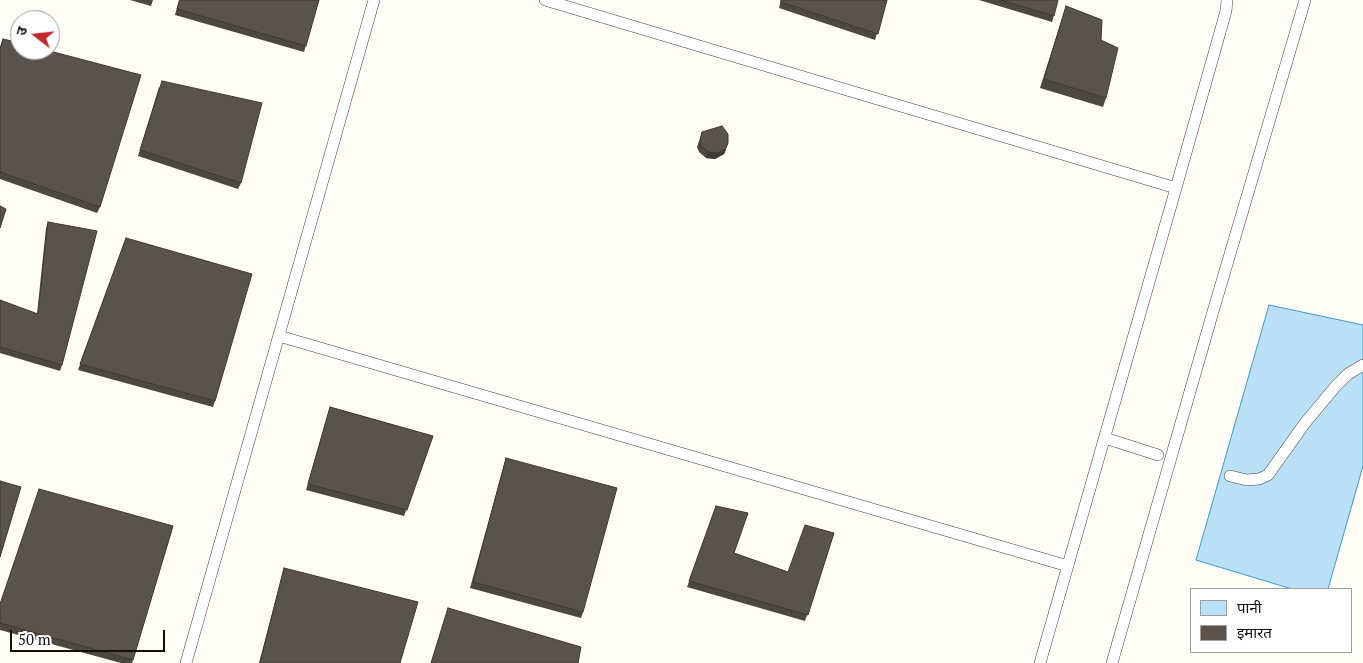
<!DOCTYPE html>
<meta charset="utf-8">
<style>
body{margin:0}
#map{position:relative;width:1363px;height:663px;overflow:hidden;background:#fffdf5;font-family:"PT Serif","Noto Sans Devanagari",serif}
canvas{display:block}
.legend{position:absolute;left:1190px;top:588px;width:162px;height:65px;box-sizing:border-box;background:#fff;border:1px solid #a0a0a0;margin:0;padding:6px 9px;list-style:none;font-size:15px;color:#111}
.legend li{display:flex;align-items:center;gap:10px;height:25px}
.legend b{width:25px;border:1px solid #a0a0a0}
.north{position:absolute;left:10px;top:10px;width:50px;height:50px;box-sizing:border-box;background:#fff;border:1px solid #a0a0a0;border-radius:50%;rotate:286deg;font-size:14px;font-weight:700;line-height:20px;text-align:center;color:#111}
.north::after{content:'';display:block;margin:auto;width:18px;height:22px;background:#c4262e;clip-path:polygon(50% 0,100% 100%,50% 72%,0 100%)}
.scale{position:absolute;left:10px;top:630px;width:155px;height:22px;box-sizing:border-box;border:2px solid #111;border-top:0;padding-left:6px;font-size:15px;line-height:18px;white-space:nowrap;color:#111;-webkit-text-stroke:4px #fff;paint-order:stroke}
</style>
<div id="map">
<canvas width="1363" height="663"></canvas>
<ul class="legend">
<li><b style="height:14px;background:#b9e0f7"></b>पानी</li>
<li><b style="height:14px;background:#5a524d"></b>इमारत</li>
</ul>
<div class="north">उ</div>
<div class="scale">50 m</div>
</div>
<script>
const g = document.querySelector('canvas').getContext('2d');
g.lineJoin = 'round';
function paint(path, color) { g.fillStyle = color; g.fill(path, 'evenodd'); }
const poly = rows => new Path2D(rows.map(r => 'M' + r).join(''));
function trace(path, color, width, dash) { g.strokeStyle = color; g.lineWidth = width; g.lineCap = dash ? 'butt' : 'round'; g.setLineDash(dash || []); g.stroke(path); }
const water = poly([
 [1269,305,1363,325,1363,466,1328,589,1292,589,1196,560,1269,305]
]);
paint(water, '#b9e0f7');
trace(water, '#3f96cf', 1);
const service = poly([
 [545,0,1176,188],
 [279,336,1068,566],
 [1105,438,1158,455],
 [1230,476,1247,480,1259,479,1268,475,1305,423,1335,387,1348,374,1363,365],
 [186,663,374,0],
 [1040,663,1176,188,1226,11,1227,0],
 [1112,663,1212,315,1305,0]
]);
trace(service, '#444', 12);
trace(service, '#fff', 11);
paint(poly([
 [130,0,153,0,151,6],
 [179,0,319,0,304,52,175,15],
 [781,0,887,0,875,40,779,8],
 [979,0,1058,0,1052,22],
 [1066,6,1101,40,1106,98,1103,107,1040,88],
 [3,39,100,207,97,213,0,179,0,47],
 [159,87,241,183,238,189,138,156],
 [702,132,726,150,724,154,715,159,706,158,699,152,697,147],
 [48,222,62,365,60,371,0,353,0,300,37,314,46,228],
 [126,238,215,401,213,407,78,370],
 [330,407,433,436,404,516,306,490],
 [506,458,583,612,581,618,470,588],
 [716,506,734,553,788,572,834,533,805,621,687,587],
 [173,526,132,663,121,663,0,630,0,604],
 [284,568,400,663,259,663]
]), '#4d4742');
paint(poly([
 [728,143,724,154,715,159,706,158,708,152]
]), '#3f3936');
const building = poly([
 [180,0,319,0,306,46,177,9,180,0],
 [781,0,887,0,878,34,781,2,781,0],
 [1001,0,1058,0,1054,16,1001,0],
 [1066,6,1102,20,1101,40,1118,48,1106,98,1044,79,1066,6],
 [3,39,20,43,20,50,46,50,141,75,100,207,0,172,0,49,3,39],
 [162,81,262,103,241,183,140,150,162,81],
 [722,126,728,134,728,143,726,148,718,153,708,152,701,146,700,141,702,132,722,126],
 [0,206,6,209,0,228,0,206],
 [48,222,97,231,62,365,0,347,0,300,38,314,48,222],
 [126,238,252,274,215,401,80,364,126,238],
 [330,407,433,436,407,510,308,484,330,407],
 [506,458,617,488,583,612,473,582,506,458],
 [0,481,21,487,0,557,0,481],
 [39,489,173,526,133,660,0,623,0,604,39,489],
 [716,506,748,513,734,553,788,572,805,525,834,533,808,615,689,581,716,506],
 [284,568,418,602,400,663,260,663,284,568],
 [448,608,581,647,578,663,431,663,448,608]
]);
paint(building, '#5a524d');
trace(building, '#3f3936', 1);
</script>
